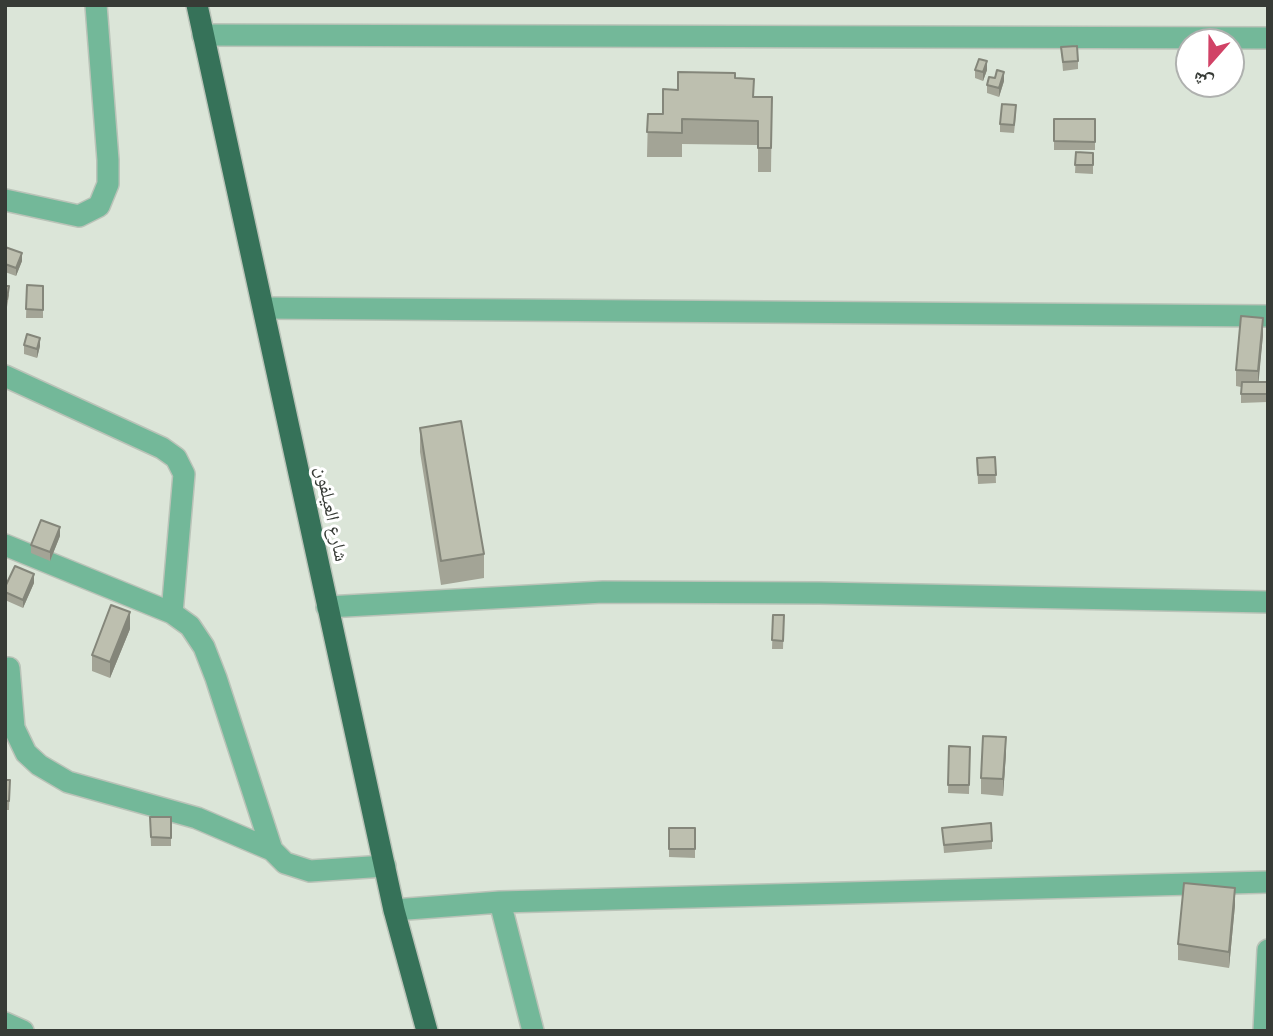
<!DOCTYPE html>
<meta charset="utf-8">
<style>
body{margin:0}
#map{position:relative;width:1273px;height:1036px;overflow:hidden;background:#dbe5d8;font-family:"Libre Baskerville","Noto Naskh Arabic",serif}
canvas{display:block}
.frame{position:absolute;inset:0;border:7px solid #373b36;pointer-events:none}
.north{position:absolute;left:1175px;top:28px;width:70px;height:70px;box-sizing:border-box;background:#fff;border:2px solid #afb1af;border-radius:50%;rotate:201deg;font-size:19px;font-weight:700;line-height:28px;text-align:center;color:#373b36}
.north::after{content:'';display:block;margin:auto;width:24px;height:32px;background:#d14266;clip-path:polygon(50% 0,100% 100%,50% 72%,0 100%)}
</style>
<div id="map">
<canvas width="1273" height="1036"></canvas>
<div class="frame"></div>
<div class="north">ش</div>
</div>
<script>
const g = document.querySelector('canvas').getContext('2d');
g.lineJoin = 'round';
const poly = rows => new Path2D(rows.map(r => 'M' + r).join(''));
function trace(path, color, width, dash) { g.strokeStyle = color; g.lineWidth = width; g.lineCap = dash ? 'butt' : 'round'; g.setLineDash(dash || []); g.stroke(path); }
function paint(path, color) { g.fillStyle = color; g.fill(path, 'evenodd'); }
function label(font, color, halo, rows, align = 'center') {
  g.font = font + ' "Libre Baskerville","Noto Naskh Arabic",serif'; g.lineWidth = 6; g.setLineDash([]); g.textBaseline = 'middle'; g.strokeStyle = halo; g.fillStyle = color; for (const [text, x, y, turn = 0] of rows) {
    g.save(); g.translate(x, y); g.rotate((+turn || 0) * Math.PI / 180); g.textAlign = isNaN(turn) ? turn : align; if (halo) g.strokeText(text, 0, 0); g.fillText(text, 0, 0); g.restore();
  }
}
const minor = poly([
 [203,35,1268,38],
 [5,200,79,216,99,206,108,184,108,160,96,5],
 [264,308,1268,316],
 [5,376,162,448,176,458,184,474,172,613],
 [5,545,172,613,190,626,204,647,216,678,272,850,285,863,310,871,385,866],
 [327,607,603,592,820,593,1268,602],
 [9,668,14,728,26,753,39,765,68,782,197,818,272,850],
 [500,902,533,1031],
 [394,910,500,902,1268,882],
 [5,1023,23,1031],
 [1264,1031,1268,950]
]);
const highway = poly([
 [197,5,394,910,427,1031]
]);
trace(minor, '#bac3b8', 24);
trace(highway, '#bac3b8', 24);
trace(minor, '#73b899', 21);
trace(highway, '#367259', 21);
paint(poly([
 [1061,47,1078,61,1078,69,1063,71],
 [975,70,987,70,983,81,975,78],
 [735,78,754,97,772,97,771,172,758,172,758,145,682,144,682,157,647,157,648,114,663,114,678,90],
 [1004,81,999,97,987,93,987,85],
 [1016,114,1014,133,1000,132,1000,124],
 [1054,119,1095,119,1095,150,1054,150],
 [1076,152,1093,153,1093,174,1075,173],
 [5,247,22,261,16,276,5,272],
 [27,285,43,286,43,318,26,318],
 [5,286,9,295,7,307,5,307],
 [1263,335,1258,382,1267,382,1267,402,1241,403,1241,387,1236,386,1236,370],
 [24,345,40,346,37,358,24,354],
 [420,428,484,554,484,578,441,585,420,452],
 [995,457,996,483,978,484,977,458],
 [60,536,50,561,31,553,31,545],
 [34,583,23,608,5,600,5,587],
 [773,615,784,615,783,649,772,649],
 [130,629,110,678,92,671,92,655],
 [949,746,970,747,969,794,948,793],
 [1006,753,1003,796,981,794,981,778],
 [5,780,10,780,9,810,5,810],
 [150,817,171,817,171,846,151,846],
 [669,828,695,828,695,858,669,857],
 [942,828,992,841,992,849,944,853],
 [1235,905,1229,968,1178,960,1178,944]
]), '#a3a496');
paint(poly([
 [987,61,987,70,983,81,983,72],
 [1004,72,1004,81,999,97,999,88],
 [22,253,22,261,16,276,16,268],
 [1263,318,1263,335,1258,388,1258,371],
 [40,338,40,346,37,358,37,349],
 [60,527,60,536,50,561,50,552],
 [34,574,34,583,23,608,23,600],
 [130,612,130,629,110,678,110,662],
 [1006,737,1006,753,1003,796,1003,779],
 [1235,888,1235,905,1229,968,1229,952]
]), '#84867a');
const building = poly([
 [1077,46,1078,61,1063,62,1061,47,1077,46],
 [979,59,987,61,983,72,975,70,979,59],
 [997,70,1004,72,999,88,987,85,989,77,995,78,997,70],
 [678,72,735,73,735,78,754,79,753,97,772,97,771,148,758,148,758,121,682,119,682,133,647,132,648,114,663,114,663,89,678,90,678,72],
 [1002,104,1016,105,1014,125,1000,124,1002,104],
 [1054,119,1095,119,1095,142,1054,141,1054,119],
 [1076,152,1093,153,1093,165,1075,165,1076,152],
 [5,247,22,253,16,268,5,264,5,247],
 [27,285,43,286,43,310,26,309,27,285],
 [5,286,9,286,7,299,5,298,5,286],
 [1241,316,1263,318,1258,371,1236,370,1241,316],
 [27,334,40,338,37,349,24,345,27,334],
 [1242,382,1267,382,1267,394,1241,394,1242,382],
 [461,421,484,554,441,561,420,428,461,421],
 [995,457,996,475,978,475,977,458,995,457],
 [41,520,60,527,50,552,31,545,41,520],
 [15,566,34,574,23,600,5,592,5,587,15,566],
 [111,605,130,612,110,662,92,655,111,605],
 [773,615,784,615,783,641,772,640,773,615],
 [983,736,1006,737,1003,779,981,778,983,736],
 [949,746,970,747,969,785,948,785,949,746],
 [5,780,10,780,9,801,5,801,5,780],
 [150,817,171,817,171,838,151,837,150,817],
 [991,823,992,841,944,845,942,828,991,823],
 [669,828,695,828,695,849,669,849,669,828],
 [1184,883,1235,888,1229,952,1178,944,1184,883]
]);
paint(building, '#bdbfaf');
trace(building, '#84867a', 2);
label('19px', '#373b36', '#fff', [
 ["شارع العيلفون",331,514,78]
]);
</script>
